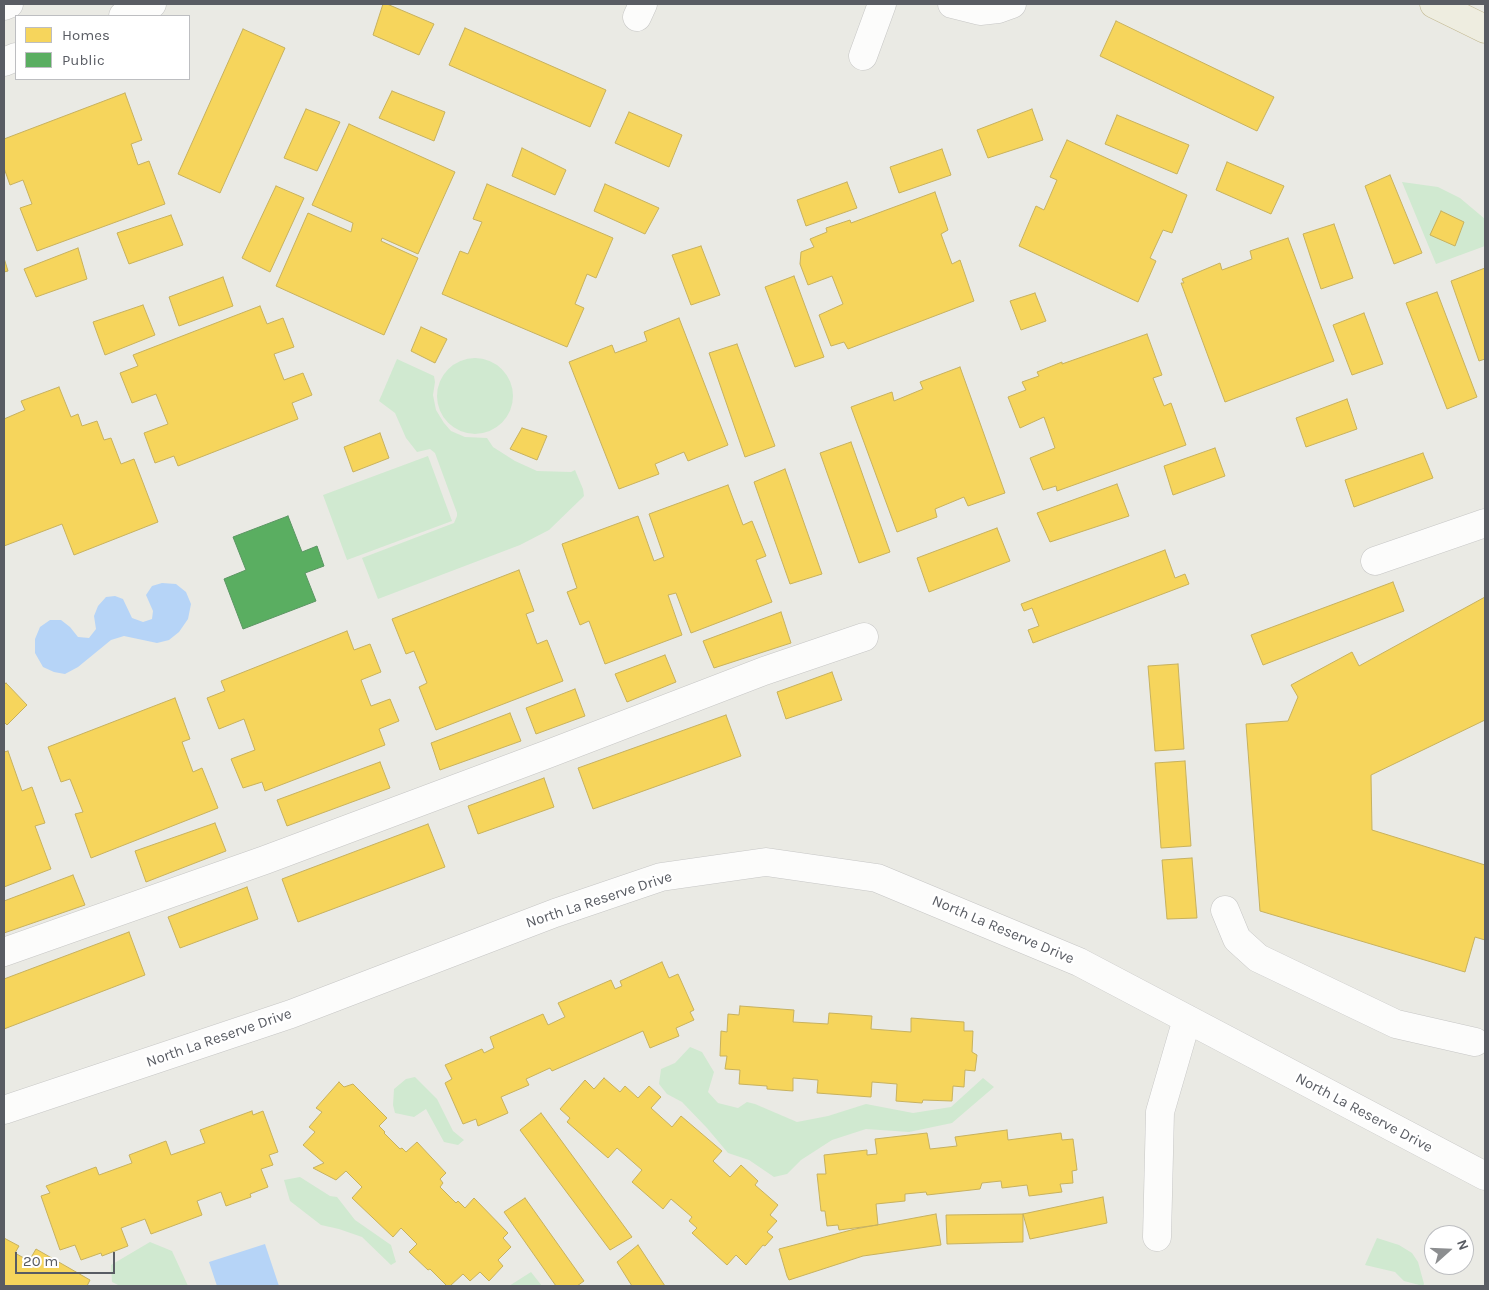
<!DOCTYPE html>
<style>
body{margin:0}
#map{position:relative;width:1489px;height:1290px;overflow:hidden;background:#eaeae4;font-family:Karla,sans-serif}
canvas{display:block}
.frame{position:absolute;inset:0;border:5px solid #595c63;pointer-events:none}
.legend{position:absolute;left:15px;top:15px;width:175px;height:65px;box-sizing:border-box;background:#fff;border:1px solid #bdbec1;margin:0;padding:6px 9px;list-style:none;font-size:15px;color:#595c63}
.legend li{display:flex;align-items:center;gap:10px;height:25px}
.legend b{width:25px;border:1px solid #bdbec1}
.north{position:absolute;left:1424px;top:1225px;width:50px;height:50px;box-sizing:border-box;background:#fff;border:1px solid #bdbec1;border-radius:50%;rotate:70deg;font-size:14px;font-weight:700;line-height:20px;text-align:center;color:#595c63}
.north::after{content:'';display:block;margin:auto;width:18px;height:22px;background:#8c8e90;clip-path:polygon(50% 0,100% 100%,50% 72%,0 100%)}
.scale{position:absolute;left:15px;top:1252px;width:100px;height:22px;box-sizing:border-box;border:2px solid #595c63;border-top:0;padding-left:6px;font-size:15px;line-height:18px;white-space:nowrap;color:#595c63;-webkit-text-stroke:4px #fff;paint-order:stroke}
</style>
<div id="map">
<canvas width="1489" height="1290"></canvas>
<div class="frame"></div>
<ul class="legend">
<li><b style="height:14px;background:#f6d55c"></b>Homes</li>
<li><b style="height:14px;background:#5aae61"></b>Public</li>
</ul>
<div class="north">N</div>
<div class="scale">20 m</div>
</div>
<script>
const g = document.querySelector('canvas').getContext('2d');
g.lineJoin = 'round';
function paint(path, color) { g.fillStyle = color; g.fill(path, 'evenodd'); }
const poly = rows => new Path2D(rows.map(r => 'M' + r).join(''));
function trace(path, color, width, dash) { g.strokeStyle = color; g.lineWidth = width; g.lineCap = dash ? 'butt' : 'round'; g.setLineDash(dash || []); g.stroke(path); }
function label(font, color, halo, rows, align = 'center') {
  g.font = font + ' Karla,sans-serif'; g.lineWidth = 5; g.setLineDash([]); g.textBaseline = 'middle'; g.strokeStyle = halo; g.fillStyle = color; for (const [text, x, y, turn = 0] of rows) {
    g.save(); g.translate(x, y); g.rotate((+turn || 0) * Math.PI / 180); g.textAlign = isNaN(turn) ? turn : align; if (halo) g.strokeText(text, 0, 0); g.fillText(text, 0, 0); g.restore();
  }
}
paint(poly([
 [1402,182,1438,187,1460,198,1485,219,1485,246,1436,264],
 '437 396a38 38 0 1 1 76 0a38 38 0 1 1-76 0Z',
 [397,359,434,376,435,382,433,395,436,410,444,423,451,431,465,437,487,438,493,447,515,461,537,471,571,472,575,470,583,489,584,496,581,499,549,530,520,545,378,599,362,558,454,523,457,516,457,513,435,453,430,449,417,452,406,438,395,413,379,401],
 [428,456,452,521,347,560,323,495],
 [690,1047,702,1052,714,1072,708,1092,718,1103,738,1108,747,1102,755,1104,797,1122,828,1116,866,1104,913,1113,951,1107,983,1078,994,1087,952,1123,909,1132,866,1129,832,1140,801,1160,787,1174,774,1177,749,1160,728,1153,707,1128,682,1102,667,1094,659,1084,661,1069,675,1063],
 [415,1077,437,1099,453,1131,464,1140,458,1145,444,1142,426,1109,414,1117,395,1113,393,1105,394,1089,406,1079],
 [300,1177,330,1196,337,1197,355,1220,391,1245,396,1262,391,1265,362,1237,339,1229,321,1225,290,1201,284,1180],
 [1377,1238,1399,1245,1412,1253,1418,1262,1424,1284,1423,1286,1404,1281,1395,1272,1365,1265],
 [150,1242,172,1251,188,1286,120,1286,112,1282,111,1265],
 [531,1272,542,1286,509,1286]
]), '#d0e9d0');
paint(poly([
 [162,583,176,584,186,592,191,604,188,619,179,632,169,640,157,643,124,636,111,640,78,667,65,674,54,672,43,667,35,653,35,639,40,627,50,620,61,620,70,627,78,637,89,638,96,629,94,616,98,606,106,597,115,596,123,599,132,618,143,622,152,619,153,611,146,595,152,586],
 [265,1244,279,1286,251,1286,250,1285,245,1286,217,1286,209,1262]
]), '#b6d4f7');
const homes = poly([
 [383,4,387,4,434,24,419,55,373,35,383,4],
 [1116,21,1274,97,1257,131,1100,56,1116,21],
 [465,28,606,90,590,127,449,65,465,28],
 [243,29,285,48,220,193,178,174,243,29],
 [392,91,445,112,434,141,379,118,392,91],
 [125,93,142,140,131,144,138,165,149,161,165,204,37,251,20,208,32,204,23,180,10,185,4,168,4,139,125,93],
 [306,109,340,122,317,171,284,158,306,109],
 [1032,109,1043,140,988,158,977,130,1032,109],
 [629,112,682,135,669,167,615,143,629,112],
 [1117,115,1189,145,1177,174,1105,144,1117,115],
 [349,124,455,172,418,254,382,238,381,241,418,258,384,335,276,286,308,213,351,232,353,223,312,205,349,124],
 [1067,140,1187,195,1172,233,1163,230,1150,258,1156,261,1138,302,1019,246,1036,206,1044,210,1057,180,1050,177,1067,140],
 [522,148,566,170,555,195,512,176,522,148],
 [942,149,951,175,899,193,890,167,942,149],
 [1227,162,1284,186,1271,214,1216,190,1227,162],
 [1390,175,1422,253,1394,264,1365,186,1390,175],
 [847,182,857,208,806,226,797,200,847,182],
 [487,184,613,238,596,278,587,274,575,304,584,308,567,347,442,294,460,251,468,254,482,222,473,219,487,184],
 [605,184,659,208,645,234,594,211,605,184],
 [276,186,304,198,270,272,242,258,276,186],
 [935,192,948,230,941,234,952,264,960,260,974,301,848,349,844,342,831,346,819,315,843,304,832,276,808,285,800,264,801,252,814,247,810,239,827,232,826,228,850,220,851,223,935,192],
 [1441,211,1464,222,1455,246,1430,235,1441,211],
 [171,215,183,245,129,264,117,233,171,215],
 [1334,224,1353,278,1321,289,1303,234,1334,224],
 [1288,238,1334,361,1225,402,1181,283,1184,283,1182,279,1220,263,1222,270,1252,259,1250,251,1288,238],
 [701,246,720,295,691,305,672,255,701,246],
 [78,248,87,279,36,297,24,269,78,248],
 [4,258,8,271,4,272,4,258],
 [1485,268,1485,359,1479,361,1451,281,1485,268],
 [794,276,824,357,795,367,765,287,794,276],
 [223,277,233,306,179,326,169,297,223,277],
 [1437,292,1477,397,1447,409,1406,303,1437,292],
 [1035,293,1046,321,1021,330,1010,301,1035,293],
 [143,305,155,335,105,355,93,322,143,305],
 [260,306,267,324,283,318,294,347,274,354,284,380,303,373,312,395,292,403,298,419,178,466,174,456,155,463,144,433,168,424,156,394,132,403,120,373,138,366,133,355,260,306],
 [1364,313,1383,364,1352,375,1333,325,1364,313],
 [679,318,728,445,688,461,684,452,655,464,659,474,619,489,569,362,612,345,615,353,647,341,644,332,679,318],
 [421,327,447,339,435,363,411,351,421,327],
 [1147,334,1162,375,1153,378,1164,406,1171,403,1186,445,1057,491,1056,486,1043,490,1030,458,1055,448,1044,417,1020,428,1008,397,1026,390,1022,382,1039,376,1037,372,1062,362,1062,364,1147,334],
 [737,344,775,446,745,457,709,353,737,344],
 [960,367,1005,493,968,506,964,497,935,509,937,517,897,532,851,407,892,392,894,401,923,389,920,382,960,367],
 [59,387,71,417,78,414,82,426,97,421,104,440,111,438,121,464,134,459,158,522,74,555,62,524,4,546,4,419,25,410,21,401,59,387],
 [1347,399,1357,429,1306,447,1296,418,1347,399],
 [522,428,547,436,537,460,510,449,522,428],
 [380,433,389,458,353,472,344,447,380,433],
 [851,442,890,552,859,563,820,453,851,442],
 [1215,448,1225,476,1173,495,1164,466,1215,448],
 [1423,453,1433,478,1354,507,1345,480,1423,453],
 [785,469,822,574,790,584,754,482,785,469],
 [1117,484,1129,516,1050,542,1037,513,1117,484],
 [728,485,743,525,752,521,766,556,756,560,772,602,691,633,676,593,668,595,682,635,605,664,589,621,580,625,567,592,577,588,562,544,638,516,654,561,664,557,649,514,728,485],
 [997,528,1010,561,929,592,917,558,997,528],
 [1165,550,1175,578,1185,574,1189,584,1033,643,1028,630,1039,626,1032,608,1024,611,1021,604,1165,550],
 [519,570,534,611,526,614,537,644,547,640,563,681,436,730,419,687,427,683,414,651,406,654,392,619,519,570],
 [1393,582,1404,611,1263,665,1251,635,1393,582],
 [1485,597,1485,720,1371,775,1372,830,1485,865,1485,940,1475,937,1465,972,1260,911,1246,724,1288,721,1298,697,1291,685,1352,652,1359,666,1485,597],
 [781,612,791,643,714,668,703,641,781,612],
 [347,631,354,650,370,644,381,672,361,680,371,706,390,699,399,721,379,729,385,745,265,791,262,782,243,788,231,759,255,750,244,719,219,729,207,698,225,691,221,681,347,631],
 [665,655,676,682,627,702,615,674,665,655],
 [1178,664,1184,749,1155,751,1148,666,1178,664],
 [832,672,842,700,786,719,777,692,832,672],
 [6,683,27,705,7,725,4,722,4,685,6,683],
 [575,689,585,716,536,734,526,708,575,689],
 [175,698,190,739,182,742,193,772,202,768,218,808,91,858,75,814,83,812,70,779,61,782,48,747,175,698],
 [510,713,521,741,440,770,431,743,510,713],
 [726,715,741,756,593,809,578,768,726,715],
 [8,751,22,791,32,787,45,823,35,826,51,869,4,887,4,752,8,751],
 [1185,761,1191,846,1161,848,1155,763,1185,761],
 [380,762,390,788,287,826,277,800,380,762],
 [544,778,554,807,478,834,468,806,544,778],
 [215,823,226,851,146,882,135,851,215,823],
 [428,824,445,867,298,922,282,879,428,824],
 [1192,858,1197,918,1167,919,1162,860,1192,858],
 [73,875,85,905,4,933,4,901,73,875],
 [247,887,258,919,180,948,168,917,247,887],
 [129,932,145,975,4,1029,4,979,129,932],
 [662,962,669,978,678,974,694,1010,690,1012,694,1020,676,1028,679,1036,650,1048,643,1031,552,1071,550,1068,526,1079,529,1085,501,1097,508,1113,478,1126,476,1119,463,1124,445,1083,452,1079,445,1065,482,1049,484,1053,494,1048,490,1037,543,1014,548,1025,565,1017,558,1003,611,980,615,989,622,986,620,981,662,962],
 [740,1006,794,1010,793,1022,828,1024,829,1013,872,1016,871,1029,911,1032,911,1018,964,1022,964,1031,973,1031,972,1052,977,1055,975,1071,965,1070,964,1087,953,1086,952,1101,923,1100,922,1103,896,1101,897,1084,872,1082,871,1097,817,1093,818,1080,793,1078,793,1091,767,1089,767,1086,739,1084,740,1070,725,1069,727,1056,720,1056,721,1031,727,1032,728,1014,739,1015,740,1006],
 [604,1078,620,1092,625,1086,638,1098,649,1086,661,1097,651,1108,672,1127,681,1116,722,1151,713,1161,730,1177,741,1165,758,1181,755,1185,778,1205,770,1215,777,1221,767,1232,773,1237,765,1246,763,1245,746,1265,736,1255,727,1265,692,1233,697,1228,689,1221,692,1217,671,1199,663,1209,632,1182,642,1170,617,1148,608,1158,567,1122,570,1118,560,1109,585,1080,594,1089,604,1078],
 [339,1082,344,1087,353,1084,387,1118,379,1126,385,1132,384,1133,400,1149,402,1148,406,1152,417,1142,446,1173,440,1179,443,1183,440,1187,456,1203,458,1201,465,1208,474,1198,508,1233,503,1238,511,1247,498,1260,503,1266,489,1281,480,1272,470,1281,463,1274,450,1286,447,1286,430,1269,428,1270,409,1252,417,1244,401,1228,393,1237,352,1198,362,1187,346,1171,336,1180,313,1168,324,1163,303,1145,315,1132,309,1127,322,1112,316,1108,339,1082],
 [252,1111,253,1115,263,1111,278,1152,269,1155,273,1165,261,1169,268,1187,250,1194,251,1197,226,1206,221,1192,197,1201,202,1215,151,1234,145,1219,121,1228,128,1246,102,1256,101,1253,81,1260,75,1245,60,1250,41,1196,50,1193,46,1186,96,1167,99,1175,132,1163,129,1155,166,1141,171,1155,205,1143,200,1130,252,1111],
 [541,1113,632,1237,610,1250,520,1130,541,1113],
 [1007,1130,1008,1140,1061,1133,1062,1140,1073,1139,1077,1170,1072,1171,1073,1183,1060,1184,1062,1192,1029,1196,1027,1185,1002,1188,1001,1181,982,1183,980,1189,927,1195,926,1192,905,1194,905,1201,876,1204,878,1225,839,1230,838,1225,827,1226,825,1211,821,1211,817,1174,826,1174,824,1155,867,1150,867,1155,877,1154,875,1139,927,1133,930,1149,957,1146,955,1137,1007,1130],
 [1103,1197,1107,1223,1030,1239,1023,1214,1103,1197],
 [525,1198,584,1281,577,1286,556,1286,504,1212,525,1198],
 [936,1214,941,1245,863,1256,789,1280,787,1276,779,1249,855,1229,936,1214],
 [1023,1214,1023,1242,947,1244,946,1215,1023,1214],
 [4,1238,19,1246,15,1253,29,1261,36,1249,90,1280,87,1286,4,1286,4,1238],
 [638,1245,665,1286,632,1286,617,1262,638,1245]
]);
paint(homes, '#f6d55c');
trace(homes, '#c7b15e', 1);
const public = poly([
 [288,516,302,552,317,546,324,566,305,573,316,601,243,629,224,579,246,570,233,537,288,516]
]);
paint(public, '#5aae61');
trace(public, '#5a9562', 1);
const minor = poly([
 [952,4,980,11,998,9,1012,4],
 [4,6,9,4],
 [123,16,152,4],
 [637,17,643,4],
 [863,56,882,4],
 [4,62,16,57],
 [1375,561,1485,523],
 [1225,910,1237,939,1258,958,1396,1024,1475,1042],
 [4,952,265,860,548,754,764,671,864,637],
 [4,1110,291,1014,555,913,661,877,766,862,877,878,1079,962,1485,1176],
 [1157,1237,1160,1112,1187,1019]
]);
const highway = poly([
 [1434,4,1485,29]
]);
trace(minor, '#c6c6c5', 29);
trace(highway, '#c2b891', 29);
trace(minor, '#fcfcfb', 28);
trace(highway, '#eeede0', 28);
label('15px', '#595c63', '#fff', [
 ["North La Reserve Drive",599,900,-18],
 ["North La Reserve Drive",1003,930,23],
 ["North La Reserve Drive",219,1038,-19],
 ["North La Reserve Drive",1364,1113,28]
]);
</script>
